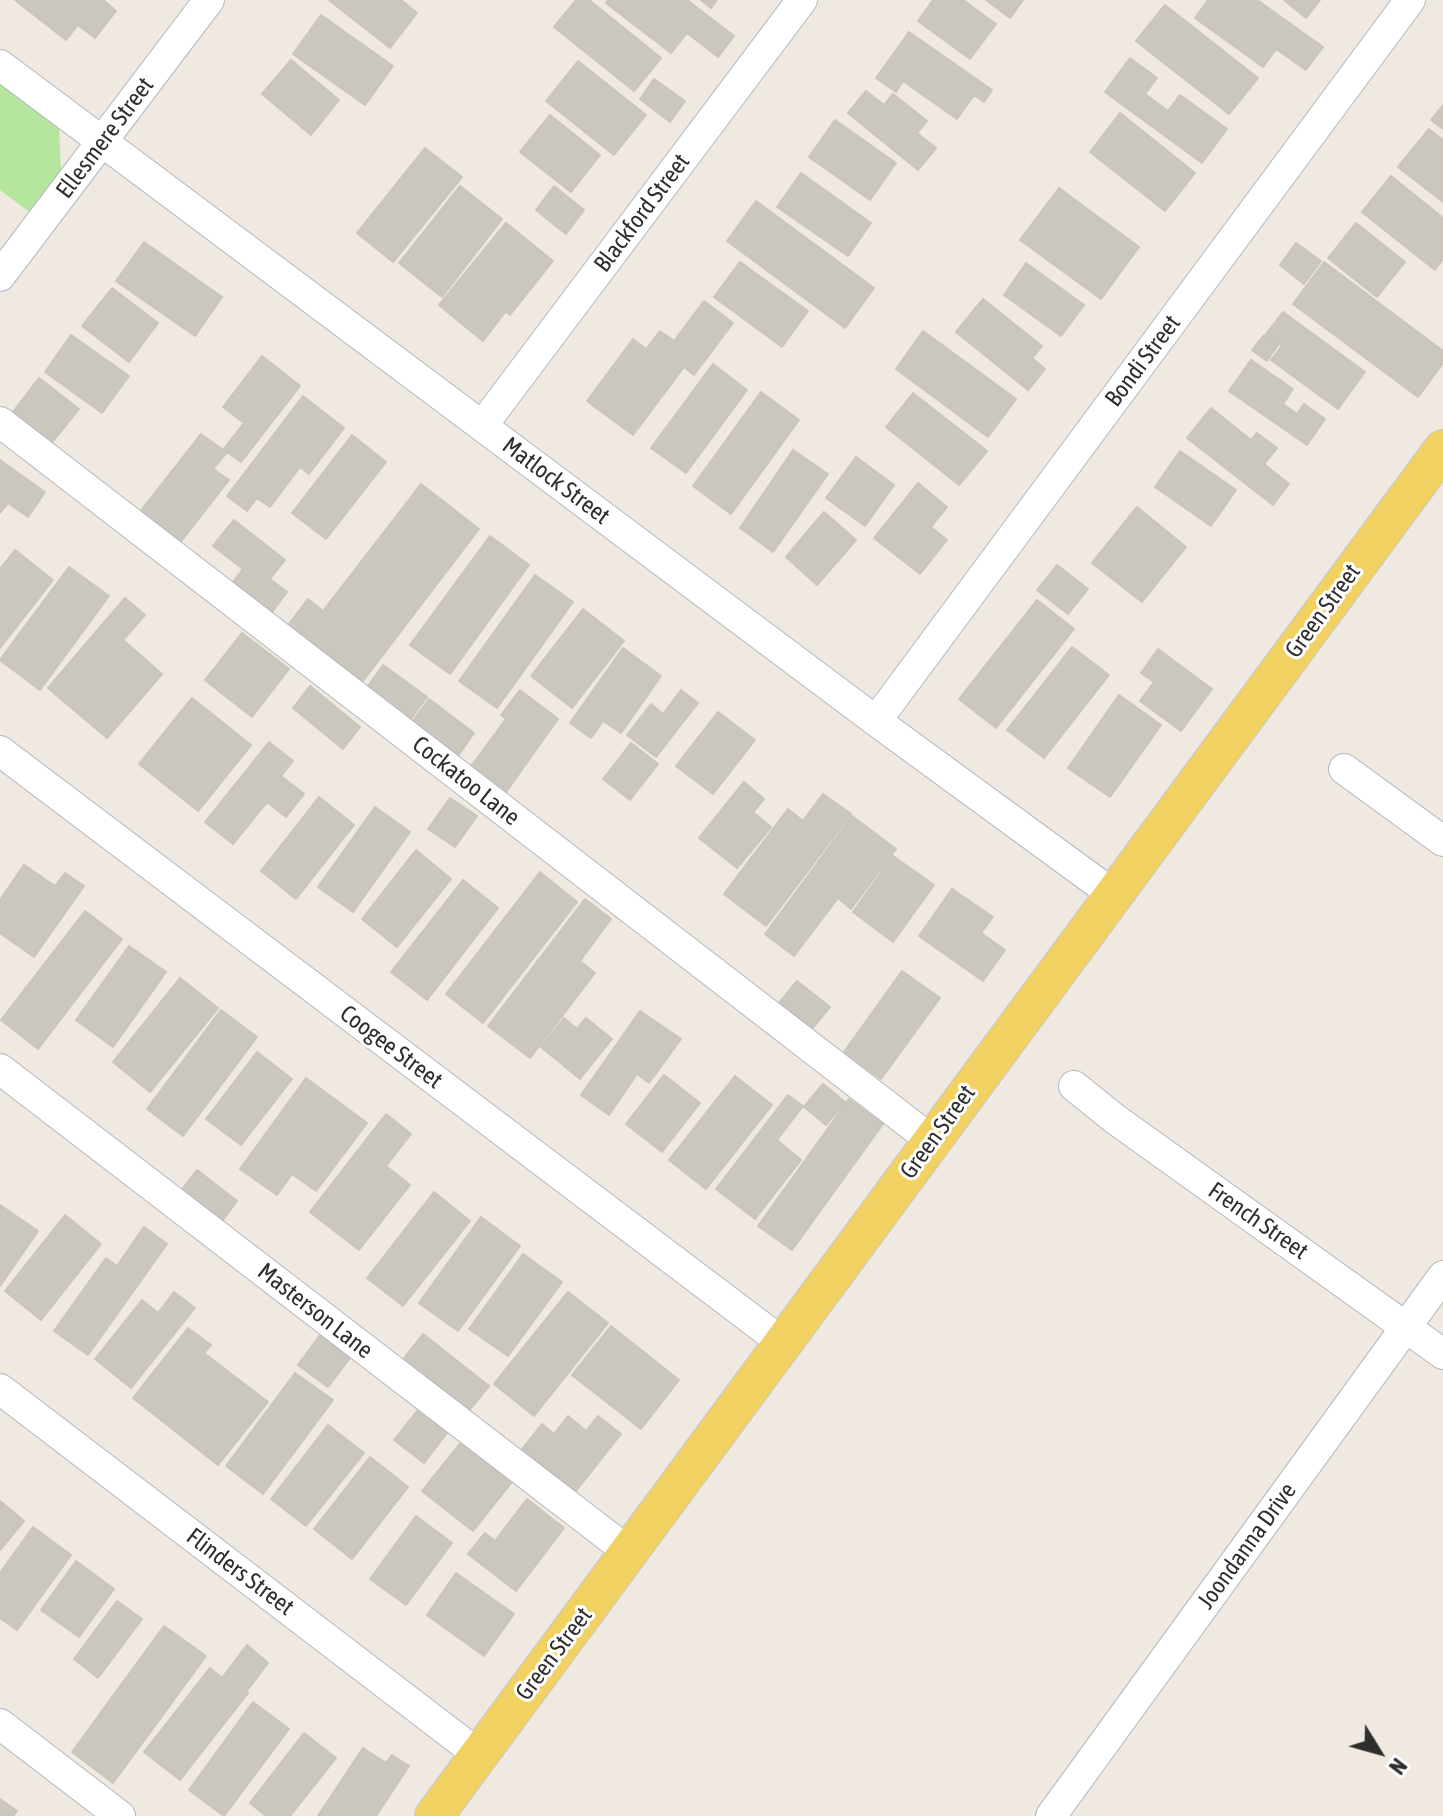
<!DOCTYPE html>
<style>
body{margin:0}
#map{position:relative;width:1443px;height:1816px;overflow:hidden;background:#efe9e1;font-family:"Asap Condensed",sans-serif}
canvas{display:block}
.north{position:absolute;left:1339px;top:1712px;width:80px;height:80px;-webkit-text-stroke:6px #fff;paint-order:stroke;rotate:127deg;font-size:22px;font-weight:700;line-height:32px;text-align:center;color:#2e2e2e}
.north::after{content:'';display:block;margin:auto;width:28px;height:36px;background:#2e2e2e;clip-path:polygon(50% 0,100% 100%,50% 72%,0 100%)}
</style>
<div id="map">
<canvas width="1443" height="1816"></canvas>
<div class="north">N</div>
</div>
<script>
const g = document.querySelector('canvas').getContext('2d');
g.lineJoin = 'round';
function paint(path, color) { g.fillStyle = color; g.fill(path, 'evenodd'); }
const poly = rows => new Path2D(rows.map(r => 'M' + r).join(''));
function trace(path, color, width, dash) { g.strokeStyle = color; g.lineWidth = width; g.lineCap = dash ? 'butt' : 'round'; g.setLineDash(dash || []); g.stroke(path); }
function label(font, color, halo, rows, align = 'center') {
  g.font = font + ' "Asap Condensed",sans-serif'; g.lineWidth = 6; g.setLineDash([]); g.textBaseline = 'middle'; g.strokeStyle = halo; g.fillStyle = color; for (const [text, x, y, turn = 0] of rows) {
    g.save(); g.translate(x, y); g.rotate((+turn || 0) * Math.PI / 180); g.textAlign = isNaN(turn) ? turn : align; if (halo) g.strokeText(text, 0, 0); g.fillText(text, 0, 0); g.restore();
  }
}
paint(poly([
 [0,82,59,129,61,170,32,214,0,190]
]), '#b6e59e');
const building = poly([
 [15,0,103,0,116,11,95,38,78,25,66,40,15,0],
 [329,0,401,0,417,13,390,48,329,0],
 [576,0,589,0,661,58,634,91,554,27,576,0],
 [608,0,687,0,734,36,718,57,687,33,671,53,606,3,608,0],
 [701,0,717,0,711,8,701,0],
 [933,0,963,0,996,24,970,59,918,21,933,0],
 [986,0,1023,0,1010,18,986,0],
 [1208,0,1257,0,1323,47,1306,70,1276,49,1263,67,1195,18,1208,0],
 [1284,0,1320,0,1306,18,1284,0],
 [1165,5,1258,78,1229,114,1136,41,1165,5],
 [321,15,393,66,365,105,293,54,321,15],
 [909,32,992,90,984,102,974,95,957,119,903,81,896,92,876,78,909,32],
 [1130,58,1157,78,1145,94,1168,111,1180,95,1227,129,1202,163,1105,92,1130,58],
 [291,60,339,100,311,135,262,94,291,60],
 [578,61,646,115,614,155,546,101,578,61],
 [654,79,685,101,670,122,640,99,654,79],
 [866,91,884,105,893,94,927,121,917,133,936,148,918,170,848,113,866,91],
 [1443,105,1443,129,1431,120,1443,105],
 [1120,113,1195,173,1165,211,1090,152,1120,113],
 [550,115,600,155,571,192,520,152,550,115],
 [835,120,896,163,870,200,809,157,835,120],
 [1429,129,1443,140,1443,202,1398,167,1429,129],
 [425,148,462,177,393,262,357,233,425,148],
 [801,173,871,223,848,256,777,207,801,173],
 [1391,176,1443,218,1443,259,1435,270,1362,212,1391,176],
 [460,186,502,219,442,297,399,263,460,186],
 [554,186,584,210,566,234,536,210,554,186],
 [1059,188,1139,247,1101,299,1020,240,1059,188],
 [756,201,874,288,845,328,727,241,756,201],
 [506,223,553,261,510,315,506,311,483,341,439,305,506,223],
 [1356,223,1405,262,1377,297,1328,258,1356,223],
 [144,242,222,297,195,336,116,281,144,242],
 [1296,243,1321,261,1304,284,1280,265,1296,243],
 [740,262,808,311,782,347,714,297,740,262],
 [1324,262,1443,351,1443,363,1418,397,1293,304,1324,262],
 [1026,263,1084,305,1061,336,1004,295,1026,263],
 [112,288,158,323,129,362,82,326,112,288],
 [983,299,1042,346,1032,358,1045,369,1028,390,956,332,983,299],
 [704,301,733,323,694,375,684,367,633,435,587,401,633,339,646,349,660,331,674,341,704,301],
 [1283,312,1365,372,1338,409,1271,360,1282,346,1266,334,1283,312],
 [923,331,1016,399,988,437,896,369,923,331],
 [71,335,129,376,102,413,45,372,71,335],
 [1264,335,1278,345,1267,361,1252,350,1264,335],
 [262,356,300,386,241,462,227,452,213,469,229,480,179,544,139,513,201,434,223,450,244,423,223,407,262,356],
 [1251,360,1293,389,1283,404,1297,414,1304,404,1325,419,1307,445,1229,391,1251,360],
 [713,364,747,390,686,473,651,448,713,364],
 [39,378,79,409,51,444,12,413,39,378],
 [761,392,799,420,731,514,693,486,761,392],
 [913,393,987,451,959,485,886,427,913,393],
 [303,396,344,428,309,474,300,467,270,507,257,498,247,511,227,496,303,396],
 [1211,408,1251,440,1257,433,1277,448,1264,464,1289,484,1273,505,1187,438,1211,408],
 [352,435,386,462,326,539,292,513,352,435],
 [793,450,828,474,773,552,740,528,793,450],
 [1180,451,1236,490,1211,526,1155,487,1180,451],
 [856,457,894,485,865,526,826,498,856,457],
 [0,460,45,492,28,517,8,503,0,513,0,460],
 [918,483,947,507,931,527,947,540,920,574,874,538,918,483],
 [421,484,479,529,363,681,289,624,308,599,323,611,421,484],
 [1137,507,1186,547,1142,602,1092,563,1137,507],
 [824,512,856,540,817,585,786,557,824,512],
 [234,520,285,560,270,579,287,592,272,612,233,582,243,569,213,546,234,520],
 [490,536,529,565,450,674,410,645,490,536],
 [15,550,53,580,0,648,0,569,15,550],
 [1057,565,1088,589,1068,614,1037,590,1057,565],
 [69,567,109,596,40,690,0,660,69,567],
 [535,575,573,602,497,708,459,681,535,575],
 [125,598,145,615,123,640,162,674,107,738,48,688,125,598],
 [1037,600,1074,629,996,728,959,699,1037,600],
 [583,609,624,641,572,708,531,676,583,609],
 [242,633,289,669,252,717,205,680,242,633],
 [1072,647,1109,675,1044,758,1007,730,1072,647],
 [623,648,661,676,621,733,603,721,591,738,570,723,623,648],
 [1158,649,1212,689,1181,731,1140,701,1154,682,1141,673,1158,649],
 [383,665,427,697,409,721,366,689,383,665],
 [310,686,360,727,343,749,293,708,310,686],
 [520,690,558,719,504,795,469,769,506,719,501,715,520,690],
 [681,690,698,703,656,757,627,735,651,704,663,714,681,690],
 [1119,695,1161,725,1110,797,1068,768,1119,695],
 [192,698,251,745,198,811,139,764,192,698],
 [429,699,474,733,458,756,412,722,429,699],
 [718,712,755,740,713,794,676,766,718,712],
 [269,742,293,761,281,776,304,794,286,817,267,802,233,844,205,822,269,742],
 [631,743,658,764,630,800,603,779,631,743],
 [744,782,764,799,753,812,771,827,737,868,699,838,744,782],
 [823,794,851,814,766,926,724,894,788,809,803,821,823,794],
 [319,797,354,825,296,899,261,871,319,797],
 [450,798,477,816,455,847,428,829,450,798],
 [375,807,410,832,353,912,318,887,375,807],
 [852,816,896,849,851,909,838,898,794,956,765,934,852,816],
 [416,850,451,879,397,947,362,919,416,850],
 [893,856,934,885,893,942,853,912,893,856],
 [24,865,55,886,65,873,84,886,34,957,0,933,0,900,24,865],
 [540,872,577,902,483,1023,446,994,540,872],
 [463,880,498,908,427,1000,391,972,463,880],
 [952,889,993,917,981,933,1005,950,983,981,919,936,952,889],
 [585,899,611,919,580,961,595,973,530,1058,488,1026,585,899],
 [85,911,122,939,38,1049,1,1020,85,911],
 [129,946,166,972,113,1047,76,1020,129,946],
 [902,971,940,998,881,1079,844,1052,902,971],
 [180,978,218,1008,150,1092,113,1062,180,978],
 [797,981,830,1007,811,1030,779,1003,797,981],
 [221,1010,257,1037,183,1136,147,1109,221,1010],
 [640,1011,681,1039,649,1083,637,1074,609,1115,581,1095,640,1011],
 [564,1018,577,1029,586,1018,612,1039,580,1079,541,1047,564,1018],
 [257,1052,292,1079,241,1145,206,1119,257,1052],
 [664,1075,700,1103,662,1152,626,1124,664,1075],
 [735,1076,772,1105,706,1189,669,1160,735,1076],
 [306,1078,367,1123,316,1191,292,1174,277,1195,240,1169,306,1078],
 [823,1084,845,1102,826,1125,804,1107,823,1084],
 [788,1095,803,1106,777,1140,801,1160,755,1219,716,1189,788,1095],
 [849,1099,883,1124,792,1250,758,1226,849,1099],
 [386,1114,411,1134,386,1166,410,1185,359,1250,310,1212,386,1114],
 [197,1170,237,1201,220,1224,179,1193,197,1170],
 [434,1192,470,1221,403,1306,367,1278,434,1192],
 [0,1205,38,1231,0,1286,0,1205],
 [65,1215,101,1244,41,1320,5,1291,65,1215],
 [481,1217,520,1246,458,1331,419,1303,481,1217],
 [144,1227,167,1244,88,1355,54,1331,106,1258,117,1266,144,1227],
 [523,1254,562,1282,508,1356,469,1329,523,1254],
 [174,1292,195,1308,131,1388,95,1359,142,1300,158,1313,174,1292],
 [568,1292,608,1323,534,1416,494,1384,568,1292],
 [611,1326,679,1380,641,1429,572,1375,611,1326],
 [188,1328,211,1345,204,1353,268,1402,218,1465,133,1398,188,1328],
 [423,1334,489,1386,467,1413,401,1362,423,1334],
 [320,1335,350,1358,328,1387,298,1365,320,1335],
 [295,1373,333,1400,263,1494,226,1466,295,1373],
 [417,1411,447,1433,424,1463,394,1440,417,1411],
 [568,1416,586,1431,598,1416,621,1434,576,1491,522,1449,542,1424,554,1434,568,1416],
 [328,1425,364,1453,306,1526,271,1499,328,1425],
 [461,1442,512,1482,473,1531,422,1491,461,1442],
 [370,1457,408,1487,352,1559,314,1529,370,1457],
 [527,1499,564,1528,516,1591,468,1554,485,1533,495,1541,527,1499],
 [0,1501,24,1521,0,1550,0,1501],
 [416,1516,452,1543,406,1605,370,1579,416,1516],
 [33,1527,71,1555,17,1630,0,1618,0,1573,33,1527],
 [76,1561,114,1589,79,1637,41,1610,76,1561],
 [456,1573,514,1614,484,1656,427,1615,456,1573],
 [117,1601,142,1619,98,1678,74,1659,117,1601],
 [164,1626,206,1656,113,1783,72,1752,164,1626],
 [247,1645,268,1663,246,1692,248,1693,180,1780,144,1752,210,1668,222,1678,247,1645],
 [253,1702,289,1729,224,1816,189,1790,253,1702],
 [304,1733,336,1758,290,1816,266,1816,250,1803,304,1733],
 [363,1748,386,1763,392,1755,409,1766,376,1816,318,1816,363,1748],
 [0,1799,17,1811,13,1816,0,1816,0,1799]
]);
paint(building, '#cbc7bf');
trace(building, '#cbc5ba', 2);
const minor = poly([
 [0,65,876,721,1114,895],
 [0,276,209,0],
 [0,422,931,1140],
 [482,426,802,0],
 [876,721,1410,0],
 [0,751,783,1343],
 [1344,769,1443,841],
 [0,1069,630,1553],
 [1074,1086,1115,1119,1443,1354],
 [0,1389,479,1755],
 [0,1724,120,1816],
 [1051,1816,1443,1276]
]);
const major = poly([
 [434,1816,1443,449]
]);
trace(minor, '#b4b7c1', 32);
trace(major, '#c9c9c9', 40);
trace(minor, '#fff', 30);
trace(major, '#f2d163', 38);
label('24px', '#2e2e2e', '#fff', [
 ["Ellesmere Street",105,138,-53],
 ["Blackford Street",642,213,-53],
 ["Bondi Street",1143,361,-53],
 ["Matlock Street",556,481,37],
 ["Green Street",1323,611,-54],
 ["Cockatoo Lane",466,781,38],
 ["Coogee Street",391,1047,37],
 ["Green Street",938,1132,-54],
 ["French Street",1258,1221,35],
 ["Masterson Lane",315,1311,38],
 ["Joondanna Drive",1247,1546,-54],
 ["Flinders Street",240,1572,37],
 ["Green Street",554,1654,-53]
]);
</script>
